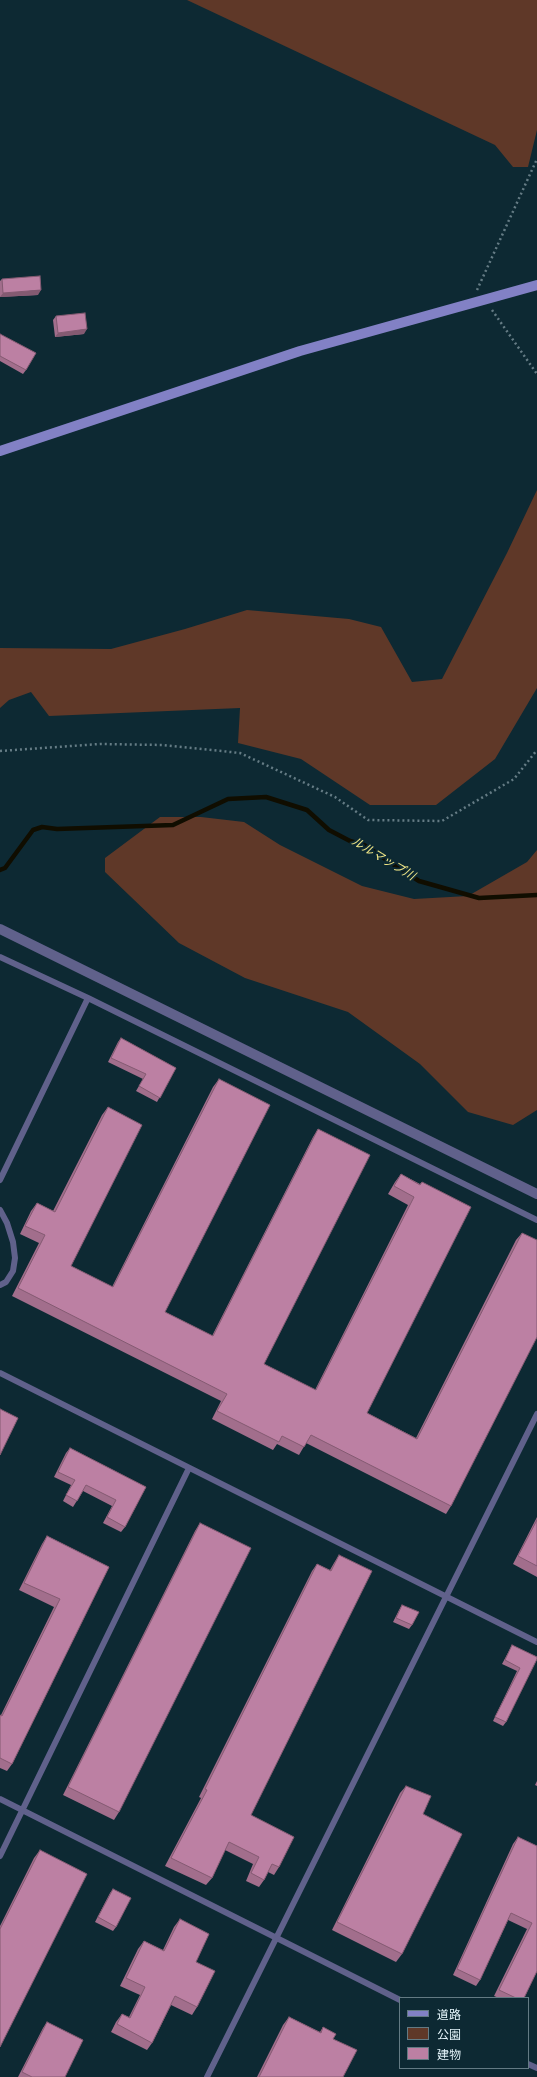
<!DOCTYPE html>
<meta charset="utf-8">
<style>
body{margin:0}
#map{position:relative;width:537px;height:2077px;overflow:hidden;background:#0d2933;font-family:"Fira Sans","Noto Sans JP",sans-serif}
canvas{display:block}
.legend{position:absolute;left:399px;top:1997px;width:130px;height:72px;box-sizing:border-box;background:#0d2933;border:1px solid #637a83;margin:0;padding:5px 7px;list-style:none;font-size:12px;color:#e4f4fa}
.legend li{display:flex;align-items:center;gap:8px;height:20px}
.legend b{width:20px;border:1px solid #637a83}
</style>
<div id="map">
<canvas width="537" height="2077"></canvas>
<ul class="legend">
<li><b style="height:5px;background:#8281c5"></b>道路</li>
<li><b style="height:11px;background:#5f3828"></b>公園</li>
<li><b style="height:11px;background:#bc80a3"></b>建物</li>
</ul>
</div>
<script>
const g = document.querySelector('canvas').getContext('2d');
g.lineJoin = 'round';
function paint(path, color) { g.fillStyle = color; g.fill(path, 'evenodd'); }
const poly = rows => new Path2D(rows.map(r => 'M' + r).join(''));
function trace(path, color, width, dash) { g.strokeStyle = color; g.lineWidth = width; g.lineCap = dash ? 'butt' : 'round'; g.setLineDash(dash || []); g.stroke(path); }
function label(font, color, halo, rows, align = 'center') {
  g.font = font + ' "Fira Sans","Noto Sans JP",sans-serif'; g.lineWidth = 4; g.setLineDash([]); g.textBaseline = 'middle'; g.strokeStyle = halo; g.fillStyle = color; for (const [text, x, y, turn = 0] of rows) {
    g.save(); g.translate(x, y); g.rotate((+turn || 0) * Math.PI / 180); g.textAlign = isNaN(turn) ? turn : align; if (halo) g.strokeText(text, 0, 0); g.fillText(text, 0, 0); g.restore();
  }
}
paint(poly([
 [187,0,537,0,537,130,528,167,513,167,495,145],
 [537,490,537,688,495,759,436,805,370,805,301,759,238,743,240,708,49,716,31,692,9,700,0,708,0,648,111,649,185,629,247,610,349,619,381,627,412,682,442,679,507,553],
 [160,817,201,817,244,822,280,845,362,886,414,899,468,896,527,862,537,850,537,1110,513,1125,468,1112,420,1064,348,1012,245,978,179,943,105,872,105,858]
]), '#5f3828');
trace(poly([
 [0,870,5,868,33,830,42,827,57,829,173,825,228,799,266,797,307,810,329,830,350,841,364,845,419,881,479,898,537,895]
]), '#100d00', 4.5);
trace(poly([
 [477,290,537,159],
 [492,310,537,374],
 [0,751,100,744,163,745,240,753,335,797,368,820,442,821,514,779,537,750]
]), '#657c85', 2.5, [2, 3]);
trace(poly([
 [0,957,88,998,537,1220],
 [0,1180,88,998],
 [0,1210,7,1223,13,1242,15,1258,13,1271,6,1282,0,1285],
 [0,1373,537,1642],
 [0,1799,400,2000],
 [0,1856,189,1468],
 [528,2064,537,2068],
 [207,2077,537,1414]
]), '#60618b', 6);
trace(poly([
 [0,929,537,1194]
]), '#60618b', 10);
trace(poly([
 [0,451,300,351,537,285]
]), '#8281c5', 10);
paint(poly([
 [2,279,38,295,0,297,0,281],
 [56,316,84,334,55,337,53,320],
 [0,334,26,370,23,374,0,361],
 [121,1038,176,1068,157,1102,136,1091,143,1079,108,1062,118,1042],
 [219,1079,165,1312,212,1336,313,1137,318,1129,264,1364,315,1390,408,1205,388,1194,395,1182,401,1174,420,1184,422,1182,367,1413,416,1438,516,1240,522,1233,451,1506,446,1514,306,1443,299,1455,277,1444,273,1450,212,1419,221,1401,12,1296,39,1243,20,1234,31,1211,37,1203,53,1211,102,1115,108,1107,71,1266,112,1287,213,1087],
 [70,1448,146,1487,125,1527,121,1532,103,1523,112,1506,83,1491,73,1507,63,1501,71,1485,54,1477,66,1453],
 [537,1517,537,1577,513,1564],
 [200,1523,119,1812,114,1820,63,1795,195,1531],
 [47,1536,109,1567,12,1764,7,1771,0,1768,0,1715,1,1715,54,1607,19,1590,42,1544],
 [339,1555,251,1815,279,1867,274,1875,268,1872,264,1880,259,1887,246,1881,253,1864,225,1850,212,1878,206,1885,165,1866,201,1798,199,1797,312,1571,317,1564,330,1570,334,1563],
 [402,1605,412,1625,409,1629,393,1622,399,1610],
 [512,1645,537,1657,506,1722,503,1726,493,1721,517,1671,502,1664,510,1649],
 [537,1781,537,1786,535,1785],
 [406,1786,423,1814,402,1954,396,1962,332,1930,400,1793],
 [518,1837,537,1846,537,1971,524,1998,499,1998,494,1996,527,1929,508,1920,480,1980,476,1986,453,1975,513,1844],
 [40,1850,0,2047,0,1926,34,1858],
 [113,1889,116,1927,113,1931,95,1922,110,1893],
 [180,1919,196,1962,197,2007,192,2015,171,2005,152,2043,147,2050,111,2032,116,2022,122,2014,129,2017,140,1995,120,1986,138,1949,144,1941,163,1950,174,1927],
 [289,2017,320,2032,323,2027,333,2039,343,2077,257,2077,283,2025],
 [47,2022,65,2077,18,2077,43,2028]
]), '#a26e8c');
paint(poly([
 [41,290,38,295,0,297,3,293],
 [87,329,84,334,55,337,58,333]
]), '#845a72');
const building = poly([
 [40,276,41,290,3,293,2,279,40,276],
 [85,313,87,329,58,333,56,316,85,313],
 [0,334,36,353,26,370,0,356,0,334],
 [121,1038,176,1068,160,1098,139,1086,146,1074,111,1058,121,1038],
 [219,1079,270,1105,165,1312,213,1336,318,1129,370,1155,264,1364,316,1390,414,1197,394,1186,401,1174,420,1185,422,1182,471,1207,367,1413,417,1439,522,1233,537,1240,537,1337,451,1506,311,1435,304,1447,282,1436,279,1442,217,1411,227,1394,18,1288,45,1235,25,1226,37,1203,55,1212,108,1107,142,1125,71,1266,113,1287,219,1079],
 [0,1409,18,1418,0,1455,0,1409],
 [70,1448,146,1487,125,1527,107,1517,116,1500,86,1485,77,1501,66,1495,75,1480,58,1472,70,1448],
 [537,1520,537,1566,518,1556,537,1520],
 [200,1523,251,1548,119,1812,68,1787,200,1523],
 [47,1536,109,1567,12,1764,0,1758,0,1715,2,1716,60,1599,24,1583,47,1536],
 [339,1555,372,1571,251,1815,294,1837,279,1867,272,1864,264,1880,251,1873,259,1857,229,1842,212,1878,171,1858,207,1790,205,1789,317,1564,331,1571,339,1555],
 [402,1605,419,1612,412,1625,396,1618,402,1605],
 [512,1645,537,1657,537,1659,506,1722,495,1717,520,1668,505,1660,512,1645],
 [406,1786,431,1796,423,1814,462,1834,402,1954,337,1922,406,1786],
 [518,1837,537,1846,537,1971,524,1998,516,1998,499,1990,532,1923,511,1913,480,1980,457,1969,518,1837],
 [40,1850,87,1874,0,2047,0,1929,40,1850],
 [113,1889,131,1898,116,1927,98,1917,113,1889],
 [180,1919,209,1934,196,1962,215,1971,197,2007,175,1996,152,2043,117,2024,122,2014,130,2018,145,1987,126,1978,144,1941,164,1951,180,1919],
 [289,2017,321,2033,323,2027,336,2034,333,2039,357,2050,343,2077,259,2077,289,2017],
 [47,2022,83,2040,65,2077,32,2077,22,2072,47,2022]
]);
paint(building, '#bc80a3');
trace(building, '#845a72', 1);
label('italic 12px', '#f1e787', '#0d2933', [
 ["ルルマップ川",383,859,31]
]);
</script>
